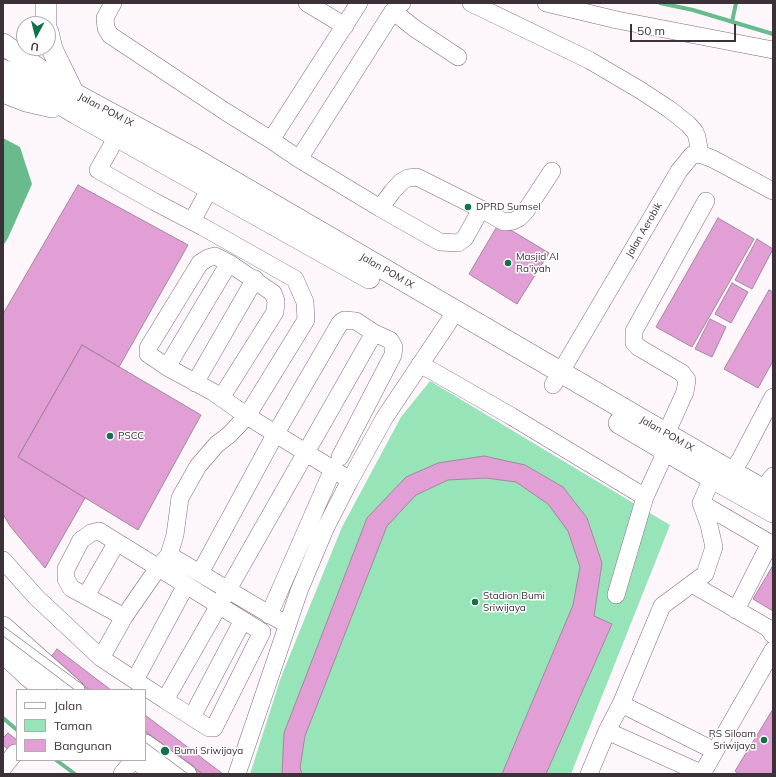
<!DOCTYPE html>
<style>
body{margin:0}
#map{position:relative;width:776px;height:777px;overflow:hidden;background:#fdf7fc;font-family:Mulish,sans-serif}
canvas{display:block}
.frame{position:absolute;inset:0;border:4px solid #3c3039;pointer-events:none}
.legend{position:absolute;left:16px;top:689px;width:130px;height:72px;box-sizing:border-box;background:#fff;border:1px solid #b1acb0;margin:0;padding:5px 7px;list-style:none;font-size:12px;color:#3c3039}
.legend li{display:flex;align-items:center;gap:8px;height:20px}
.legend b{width:20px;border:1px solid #b1acb0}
.north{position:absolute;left:16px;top:16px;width:40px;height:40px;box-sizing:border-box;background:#fff;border:1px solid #b1acb0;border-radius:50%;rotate:187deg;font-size:11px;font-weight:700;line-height:16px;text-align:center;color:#3c3039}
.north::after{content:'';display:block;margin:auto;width:14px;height:18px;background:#107249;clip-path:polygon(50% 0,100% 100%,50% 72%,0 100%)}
.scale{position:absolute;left:630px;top:24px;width:106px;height:18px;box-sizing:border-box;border:2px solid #3c3039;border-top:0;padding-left:5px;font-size:12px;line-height:14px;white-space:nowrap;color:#3c3039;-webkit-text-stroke:3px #fff;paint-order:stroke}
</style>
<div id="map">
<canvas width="776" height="777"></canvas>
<div class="frame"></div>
<ul class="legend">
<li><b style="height:5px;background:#fff"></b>Jalan</li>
<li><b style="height:11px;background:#97e4b8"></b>Taman</li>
<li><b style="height:11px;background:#e19fd6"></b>Bangunan</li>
</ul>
<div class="north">U</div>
<div class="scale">50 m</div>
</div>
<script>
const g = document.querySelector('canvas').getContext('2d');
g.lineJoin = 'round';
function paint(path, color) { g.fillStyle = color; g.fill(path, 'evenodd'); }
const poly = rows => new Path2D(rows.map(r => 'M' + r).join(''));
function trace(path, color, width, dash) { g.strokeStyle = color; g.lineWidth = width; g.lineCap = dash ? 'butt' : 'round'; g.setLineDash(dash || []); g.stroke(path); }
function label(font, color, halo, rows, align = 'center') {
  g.font = font + ' Mulish,sans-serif'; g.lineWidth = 3; g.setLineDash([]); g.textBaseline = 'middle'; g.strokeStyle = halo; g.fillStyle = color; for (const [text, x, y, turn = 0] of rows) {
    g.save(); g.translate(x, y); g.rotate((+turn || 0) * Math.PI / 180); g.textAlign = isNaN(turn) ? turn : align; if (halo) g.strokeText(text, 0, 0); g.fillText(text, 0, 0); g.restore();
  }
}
paint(poly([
 [430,381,670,525,571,774,250,774,281,677,342,527,401,417]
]), '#97e4b8');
paint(poly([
 [3,138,20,147,32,184,8,238,3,246]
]), '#69bb8e');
trace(poly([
 [660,3,693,10,773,34],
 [732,22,736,3],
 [3,718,17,730],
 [56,760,75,774]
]), '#69bb8e', 4);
const building = poly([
 [78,185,188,245,119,367,82,345,18,457,85,498,45,568,10,526,3,514,3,314,78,185],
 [718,218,754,239,692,347,656,327,718,218],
 [499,223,549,253,517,304,469,274,499,223],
 [757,239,773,249,752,289,735,280,757,239],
 [732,283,748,292,731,323,715,314,732,283],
 [769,290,773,292,773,361,758,388,724,369,769,290],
 [710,319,726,327,712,357,695,349,710,319],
 [82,345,201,415,138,530,18,457,82,345],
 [484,456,525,465,563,487,587,518,602,563,594,616,612,624,546,774,502,774,573,605,580,567,568,531,548,504,516,482,486,478,448,480,416,495,387,526,305,736,300,768,302,774,282,774,284,733,367,518,406,477,438,463,484,456],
 [772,567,773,568,773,611,753,599,772,567],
 [57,649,111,690,57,690,37,675,57,649],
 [773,709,773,774,739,774,735,771,773,709],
 [145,715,223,774,169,774,145,756,145,715],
 [8,733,17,740,17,748,12,753,3,745,3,738,8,733]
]);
paint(building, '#e19fd6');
trace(building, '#a4879e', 1);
const minor = poly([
 [113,3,105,18,106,28,110,35,226,112,271,140,299,159,380,208,440,242,458,243,465,238,481,209,417,177,408,178,401,182,392,192,380,208],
 [307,3,345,26],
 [402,3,393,11,414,28,458,57],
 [471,3,589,60,640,90,669,109,688,124,695,132,697,137,700,154],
 [546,3,617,20,773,50],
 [271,140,359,3],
 [299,159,393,11],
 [481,209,504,222,513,221,519,218,525,212,552,171],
 [192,221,216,177],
 [420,364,511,416,645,497,616,595],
 [167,367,229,263],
 [195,383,255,279],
 [553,385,679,171,692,155,700,154,713,159,773,191],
 [221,398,275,312,276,301,273,293,229,263,215,256,208,258,200,263,148,348,148,354,167,367,213,392,247,416,350,480],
 [666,434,685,392,687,380,682,373,638,347,634,343,634,331,706,201],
 [732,472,741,458,773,397],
 [763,489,773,476],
 [645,497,666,451],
 [701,503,773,545],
 [169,555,279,620],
 [3,560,36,597,101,658,165,700,374,333,390,340,394,347,393,355,340,457],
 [200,573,276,433,340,323,344,320,356,321,374,333],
 [692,584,768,628,773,635],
 [86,596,117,542],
 [736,610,770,543],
 [269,615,333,469],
 [124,617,71,588,66,579,66,569,81,540,91,533,99,531,262,632,214,728,209,728,165,700],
 [101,658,124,617,158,568,169,555,175,535,180,498,198,466,217,444,229,435,247,416,306,320,305,302,295,279,203,227,155,202,98,170,123,126],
 [135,680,186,585],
 [621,704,715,751],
 [192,717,243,620],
 [607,731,703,774],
 [3,768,15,753],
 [122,774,133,760],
 [237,774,299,591,325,529,350,480,385,417,448,323,455,311],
 [589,774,607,731,621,704,662,606,705,574,714,547,709,525,701,503,712,478],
 [702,774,773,650]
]);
const major = poly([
 [46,3,46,24],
 [48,32,52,49,73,92],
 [3,44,73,93,195,159,732,472,773,495],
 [3,70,77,114,369,278],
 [3,92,26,101,52,107],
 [619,423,712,478,773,512],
 [3,627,74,690],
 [3,652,27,675,46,690],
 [145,745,186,774],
 [138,760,157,774]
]);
trace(minor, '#84687f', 18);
trace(major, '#84687f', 22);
trace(minor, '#fff', 17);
trace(major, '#fff', 21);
trace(poly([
 [3,626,90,690],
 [3,636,75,690],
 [145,731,203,774],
 [145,742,188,774]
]), '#9b9299', 1);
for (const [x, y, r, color] of [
 [468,207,4,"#107249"],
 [508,263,4,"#107249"],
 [110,436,4,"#107249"],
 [475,602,4,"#107249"],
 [764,740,4,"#107249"],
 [165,751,5,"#107249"]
]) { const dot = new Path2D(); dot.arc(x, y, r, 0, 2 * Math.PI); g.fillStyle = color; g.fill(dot); trace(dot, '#fff', 1.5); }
label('10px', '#3c3039', '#fff', [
 ["Jalan POM IX",106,110,28],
 ["Jalan Aerobik",644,230,-60],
 ["Jalan POM IX",387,271,30],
 ["Jalan POM IX",667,434,30]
]);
label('10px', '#3c3039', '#fff', [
 ["DPRD Sumsel",476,207],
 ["Masjid Al",516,257],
 ["Ra'iyah",516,269],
 ["PSCC",118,436],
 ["Stadion Bumi",483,596],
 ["Sriwijaya",483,608],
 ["RS Siloam",756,734,"right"],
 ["Sriwijaya",756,746,"right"],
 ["Bumi Sriwijaya",174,751]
], 'left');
</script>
